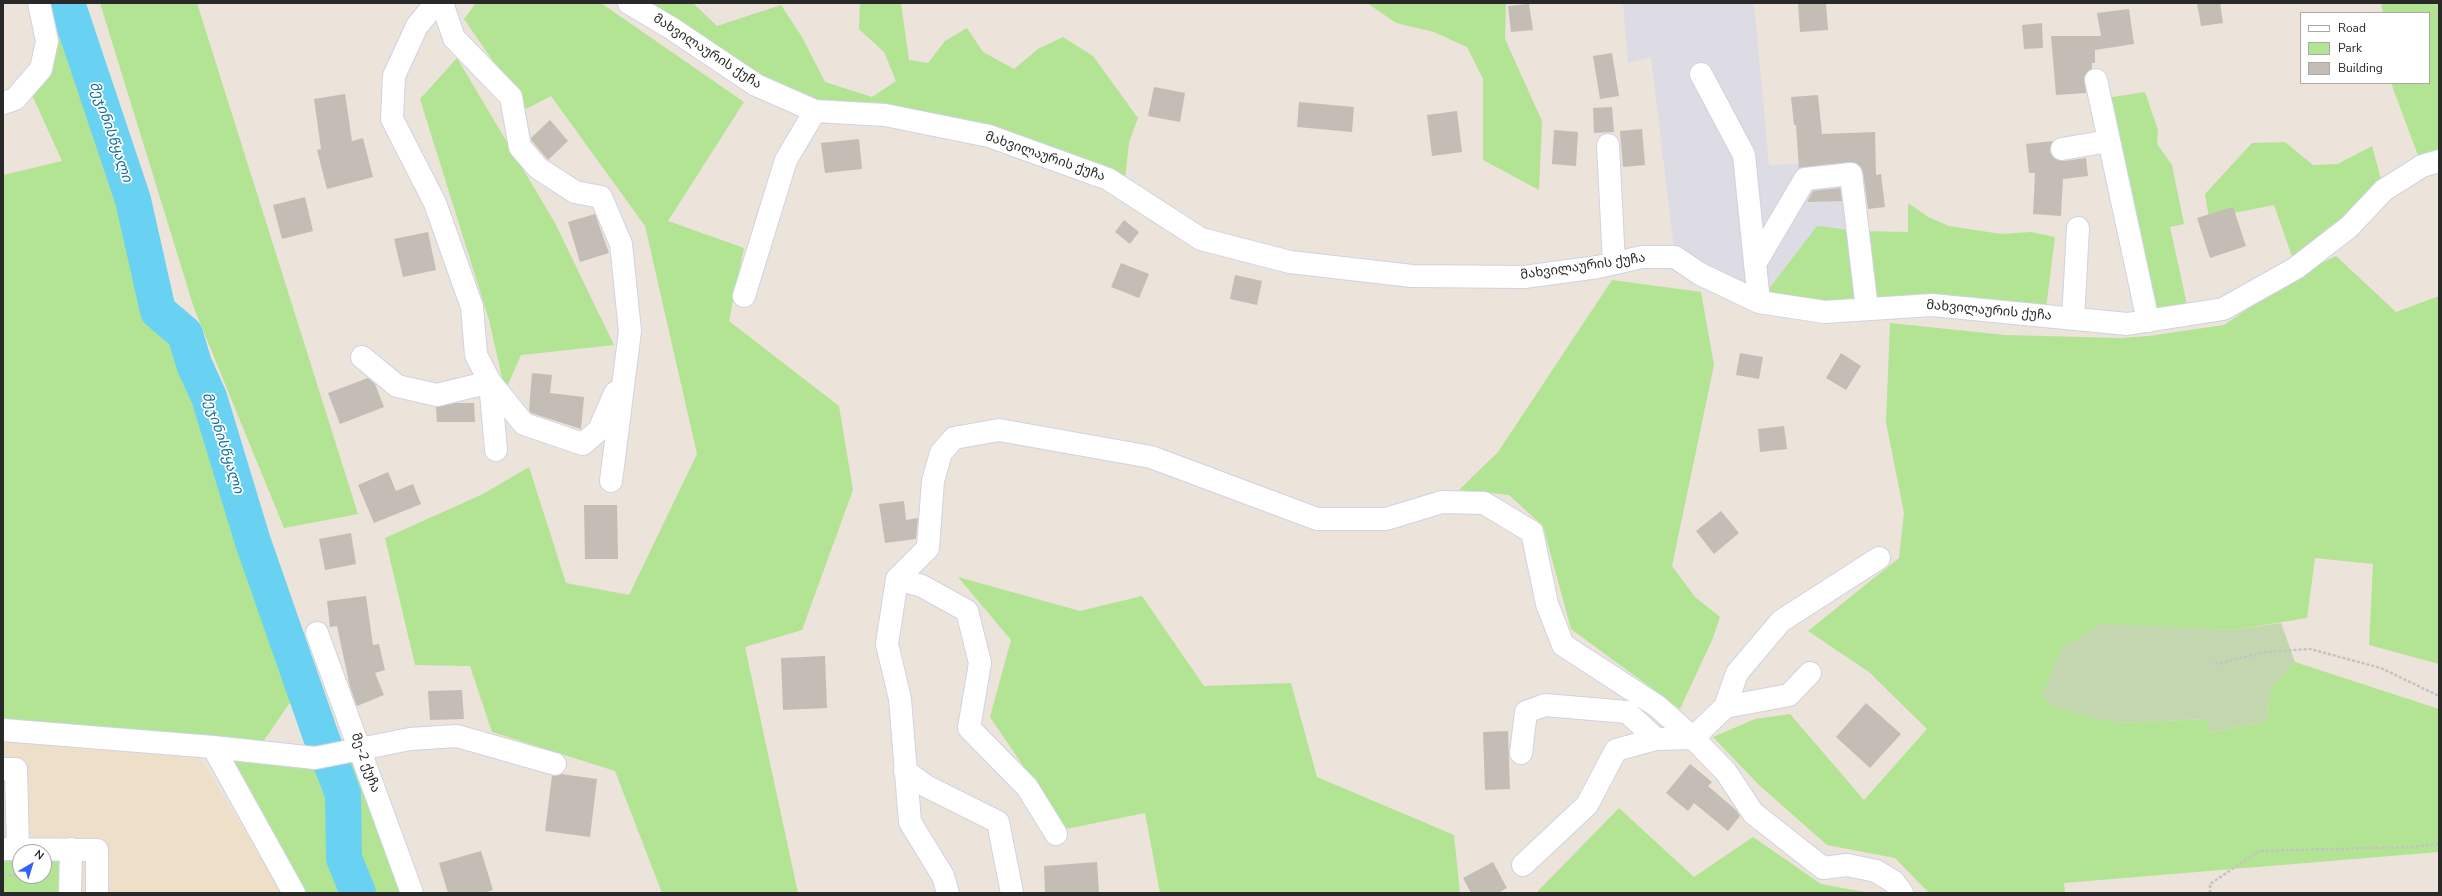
<!DOCTYPE html>
<meta charset="utf-8">
<style>
body{margin:0}
#map{position:relative;width:2442px;height:896px;overflow:hidden;background:#ece3da;font-family:"Nunito Sans",sans-serif}
canvas{display:block}
.frame{position:absolute;inset:0;border:4px solid #292929;pointer-events:none}
.legend{position:absolute;left:2300px;top:12px;width:130px;height:72px;box-sizing:border-box;background:#fff;border:1px solid #a9a9a9;margin:0;padding:5px 7px;list-style:none;font-size:12px;color:#292929}
.legend li{display:flex;align-items:center;gap:8px;height:20px}
.legend b{width:20px;border:1px solid #a9a9a9}
.north{position:absolute;left:12px;top:844px;width:40px;height:40px;box-sizing:border-box;background:#fff;border:1px solid #a9a9a9;border-radius:50%;rotate:38deg;font-size:11px;font-weight:700;line-height:16px;text-align:center;color:#292929}
.north::after{content:'';display:block;margin:auto;width:14px;height:18px;background:#3360ff;clip-path:polygon(50% 0,100% 100%,50% 72%,0 100%)}
</style>
<div id="map">
<canvas width="2442" height="896"></canvas>
<div class="frame"></div>
<ul class="legend">
<li><b style="height:5px;background:#fff"></b>Road</li>
<li><b style="height:11px;background:#b2e494"></b>Park</li>
<li><b style="height:11px;background:#c4bdb6"></b>Building</li>
</ul>
<div class="north">N</div>
</div>
<script>
const g = document.querySelector('canvas').getContext('2d');
g.lineJoin = 'round';
function paint(path, color) { g.fillStyle = color; g.fill(path, 'evenodd'); }
const poly = rows => new Path2D(rows.map(r => 'M' + r).join(''));
function trace(path, color, width, dash) { g.strokeStyle = color; g.lineWidth = width; g.lineCap = dash ? 'butt' : 'round'; g.setLineDash(dash || []); g.stroke(path); }
function label(font, color, halo, rows, align = 'center') {
  g.font = font + ' "Nunito Sans","Noto Sans Georgian",sans-serif'; g.lineWidth = 3.5; g.setLineDash([]); g.textBaseline = 'middle'; g.strokeStyle = halo; g.fillStyle = color; for (const [text, x, y, turn = 0] of rows) {
    g.save(); g.translate(x, y); g.rotate((+turn || 0) * Math.PI / 180); g.textAlign = isNaN(turn) ? turn : align; if (halo) g.strokeText(text, 0, 0); g.fillText(text, 0, 0); g.restore();
  }
}
paint(poly([
 [1623,3,1754,3,1769,165,1851,162,1859,231,1759,302,1675,257,1651,57,1628,63]
]), '#dddbe3');
paint(poly([
 [3,740,199,756,283,893,3,893],
 [20,852,44,852,44,876,20,876]
]), '#eee0c8');
paint(poly([
 [39,3,67,3,133,200,158,310,185,334,194,364,209,397,253,542,302,685,256,752,350,751,412,893,294,893,213,747,3,730,3,175,62,161,28,86,40,69],
 [100,3,197,3,358,514,284,528,194,308],
 [476,3,601,3,744,102,668,221,744,248,729,321,839,406,853,490,802,630,745,647,798,893,662,893,615,771,492,732,470,666,415,665,385,538,483,494,529,467,566,583,629,595,697,454,645,226,551,96,526,109,464,19],
 [629,3,693,3,717,26,781,5,802,37,825,82,872,97,896,81,884,52,859,29,860,3,901,3,909,60,928,63,945,41,967,28,983,52,1014,69,1038,49,1063,37,1093,56,1138,118,1129,142,1124,189,989,136,815,111],
 [1367,3,1506,3,1505,39,1542,121,1539,190,1483,160,1483,79,1467,47,1434,32,1396,23],
 [2381,3,2439,3,2439,161,2422,166,2391,83,2429,83,2429,13,2383,13],
 [457,58,555,223,614,345,521,355,505,391,489,320,420,99],
 [2145,92,2158,130,2157,144,2172,165,2184,224,2170,227,2189,314,2148,321,2100,99],
 [2285,142,2313,165,2338,164,2372,146,2384,190,2296,268,2274,205,2209,218,2205,194,2252,143],
 [1908,203,1928,217,1949,226,2001,234,2031,232,2055,237,2045,316,1759,302,1817,226,1859,231,1908,232],
 [2336,256,2396,312,2439,296,2439,664,2369,645,2373,564,2315,558,2307,618,2234,630,2100,625,2117,723,2206,719,2210,733,2266,721,2271,688,2295,662,2439,709,2439,852,2064,883,2065,893,1929,893,1895,858,1827,845,1759,785,1713,737,1755,719,1790,714,1864,800,1927,729,1869,672,1808,631,1899,558,1904,513,1886,422,1890,323,2005,335,2121,338,2149,336,2224,325,2303,272],
 [1612,280,1701,292,1714,365,1672,566,1695,597,1720,617,1713,638,1680,709,1571,629,1543,526,1509,495,1459,490,1498,452],
 [958,577,1080,611,1142,596,1204,686,1291,683,1317,777,1454,835,1460,893,1160,893,1145,813,1066,829,990,717,1011,640],
 [1619,808,1694,877,1753,837,1821,884,1870,893,1536,893],
 [3,849,71,849,70,893,3,893],
 [20,852,44,852,44,876,20,876]
]), '#b2e494');
paint(poly([
 [2281,623,2295,662,2271,688,2266,721,2210,733,2206,719,2117,723,2055,708,2042,695,2061,649,2100,624,2234,630]
]), '#c4d6b0');
trace(poly([
 [67,3,133,200,158,311,185,334,194,364,209,397,253,542,320,734,343,794,344,858,358,893]
]), '#69d2f2', 36);
paint(poly([
 [1798,3,1826,3,1828,30,1800,32],
 [2197,3,2220,3,2223,23,2201,26],
 [1529,4,1533,30,1511,32,1508,6],
 [2129,9,2134,44,2095,50,2095,63,2092,63,2092,68,2084,77,2086,93,2056,95,2051,36,2101,36,2097,13],
 [2042,23,2043,48,2024,49,2022,25],
 [1612,53,1619,96,1600,99,1593,56],
 [1154,87,1185,93,1180,122,1148,116],
 [345,94,352,141,363,138,373,177,327,189,317,150,321,149,314,99],
 [1818,95,1822,134,1875,132,1876,175,1881,174,1885,207,1868,209,1863,172,1856,163,1850,162,1799,168,1796,125,1794,125,1791,97],
 [1299,102,1354,107,1352,132,1297,127],
 [1612,107,1614,132,1594,133,1593,108],
 [1457,111,1462,152,1432,156,1427,115],
 [550,120,568,141,548,160,532,141,531,138],
 [1642,129,1645,165,1623,167,1620,131],
 [1554,130,1578,132,1576,166,1552,164],
 [859,139,862,169,825,173,821,143],
 [2053,141,2050,151,2053,157,2064,161,2086,158,2088,176,2063,179,2061,216,2033,214,2035,173,2029,173,2026,144],
 [1840,188,1842,201,1807,202,1813,191],
 [305,197,313,231,282,239,273,205],
 [2233,207,2246,246,2210,258,2197,218],
 [595,214,609,253,580,262,568,222],
 [1124,220,1139,232,1130,244,1115,232],
 [428,232,436,270,403,277,394,239],
 [1121,263,1149,274,1139,298,1111,287],
 [1235,275,1262,281,1257,305,1230,299],
 [1740,353,1763,357,1759,379,1736,375],
 [1841,353,1861,366,1846,390,1826,378],
 [532,373,552,375,550,393,584,397,581,429,531,413,529,410],
 [368,378,375,384,384,407,340,424,328,393],
 [455,403,474,403,475,422,437,422,436,407],
 [1784,426,1787,449,1760,452,1758,429],
 [388,472,396,491,413,484,421,504,374,523,358,485],
 [904,501,906,520,918,518,916,539,885,543,879,504],
 [584,505,617,505,618,559,585,559],
 [1721,511,1739,533,1714,554,1696,531],
 [351,533,356,564,325,570,319,539],
 [366,596,373,645,379,644,385,670,375,673,384,695,357,706,350,687,337,626,330,627,327,601],
 [825,656,827,708,783,710,781,658],
 [462,690,464,719,430,720,428,691],
 [1866,703,1901,734,1870,768,1836,737],
 [1508,731,1510,789,1485,790,1483,732],
 [1690,764,1712,782,1708,786,1736,810,1740,816,1728,831,1694,803,1688,811,1666,793],
 [561,774,597,779,590,837,545,831,552,776],
 [481,851,493,890,484,893,448,893,439,863],
 [1097,862,1099,893,1045,893,1044,866],
 [1493,862,1507,888,1498,893,1471,893,1463,878]
]), '#c4bdb6');
const minor = poly([
 [436,3,417,26,394,76,392,119,435,203,472,307,476,355,490,382,496,450],
 [442,3,454,38,511,97,520,147,538,168,575,192,601,197,621,244,630,331,611,481],
 [629,3,671,28,756,85,815,111,885,115,989,136,1108,179,1201,239,1290,262,1412,276,1524,277,1598,267,1642,257,1675,257,1700,274,1759,302,1825,312,1932,305,2127,324,2223,309,2296,268,2349,227,2384,190,2422,166,2439,161],
 [1701,74,1744,155,1759,302],
 [2096,80,2148,321],
 [3,103,15,99,41,69,47,41,39,3],
 [1608,145,1614,263],
 [2062,149,2109,141],
 [1755,264,1805,179,1851,174,1867,309],
 [744,296,786,160,815,111],
 [2073,319,2078,228],
 [362,357,397,386,437,395,490,382,524,424,583,444,599,430,615,393],
 [897,579,922,586,967,611,980,663,969,728,1027,787,1056,834],
 [317,633,412,893],
 [1725,707,1737,673,1781,621,1879,558],
 [3,730,213,747,315,758,410,739,457,736,555,764],
 [213,747,294,893],
 [1521,753,1526,712,1545,705,1627,712,1656,739],
 [3,769,16,769,18,849],
 [905,771,926,786,998,822,1012,893],
 [3,849,97,850,97,893],
 [1523,865,1587,805,1616,750,1656,739,1693,738,1725,707,1789,695,1810,673],
 [70,893,71,849],
 [948,893,943,876,910,822,900,699,887,644,897,579,928,548,933,481,941,453,954,438,999,430,1151,457,1317,519,1386,519,1442,502,1484,503,1532,532,1547,604,1563,645,1657,706,1693,738,1726,772,1753,813,1823,868,1847,865,1876,871,1894,882,1902,893]
]);
trace(minor, '#cfd3e2', 24);
trace(poly([
 [2215,664,2266,652,2310,649,2381,668,2439,696],
 [3,875,20,875],
 [44,875,50,875],
 [2210,893,2210,884,2259,851,2411,847,2439,844]
]), '#c3c3c3', 2.5, [3, 2]);
trace(minor, '#fff', 22);
label('13px', '#292929', '#fff', [
 ["მახვილაურის ქუჩა",707,52,33],
 ["მახვილაურის ქუჩა",1045,157,19],
 ["მახვილაურის ქუჩა",1583,267,-8],
 ["მახვილაურის ქუჩა",1989,311,5],
 ["მე-2 ქუჩა",365,763,70]
]);
label('italic 14px', '#096f9c', '#fff', [
 ["მეჯინისწყალი",110,132,71],
 ["მეჯინისწყალი",222,443,72]
]);
</script>
